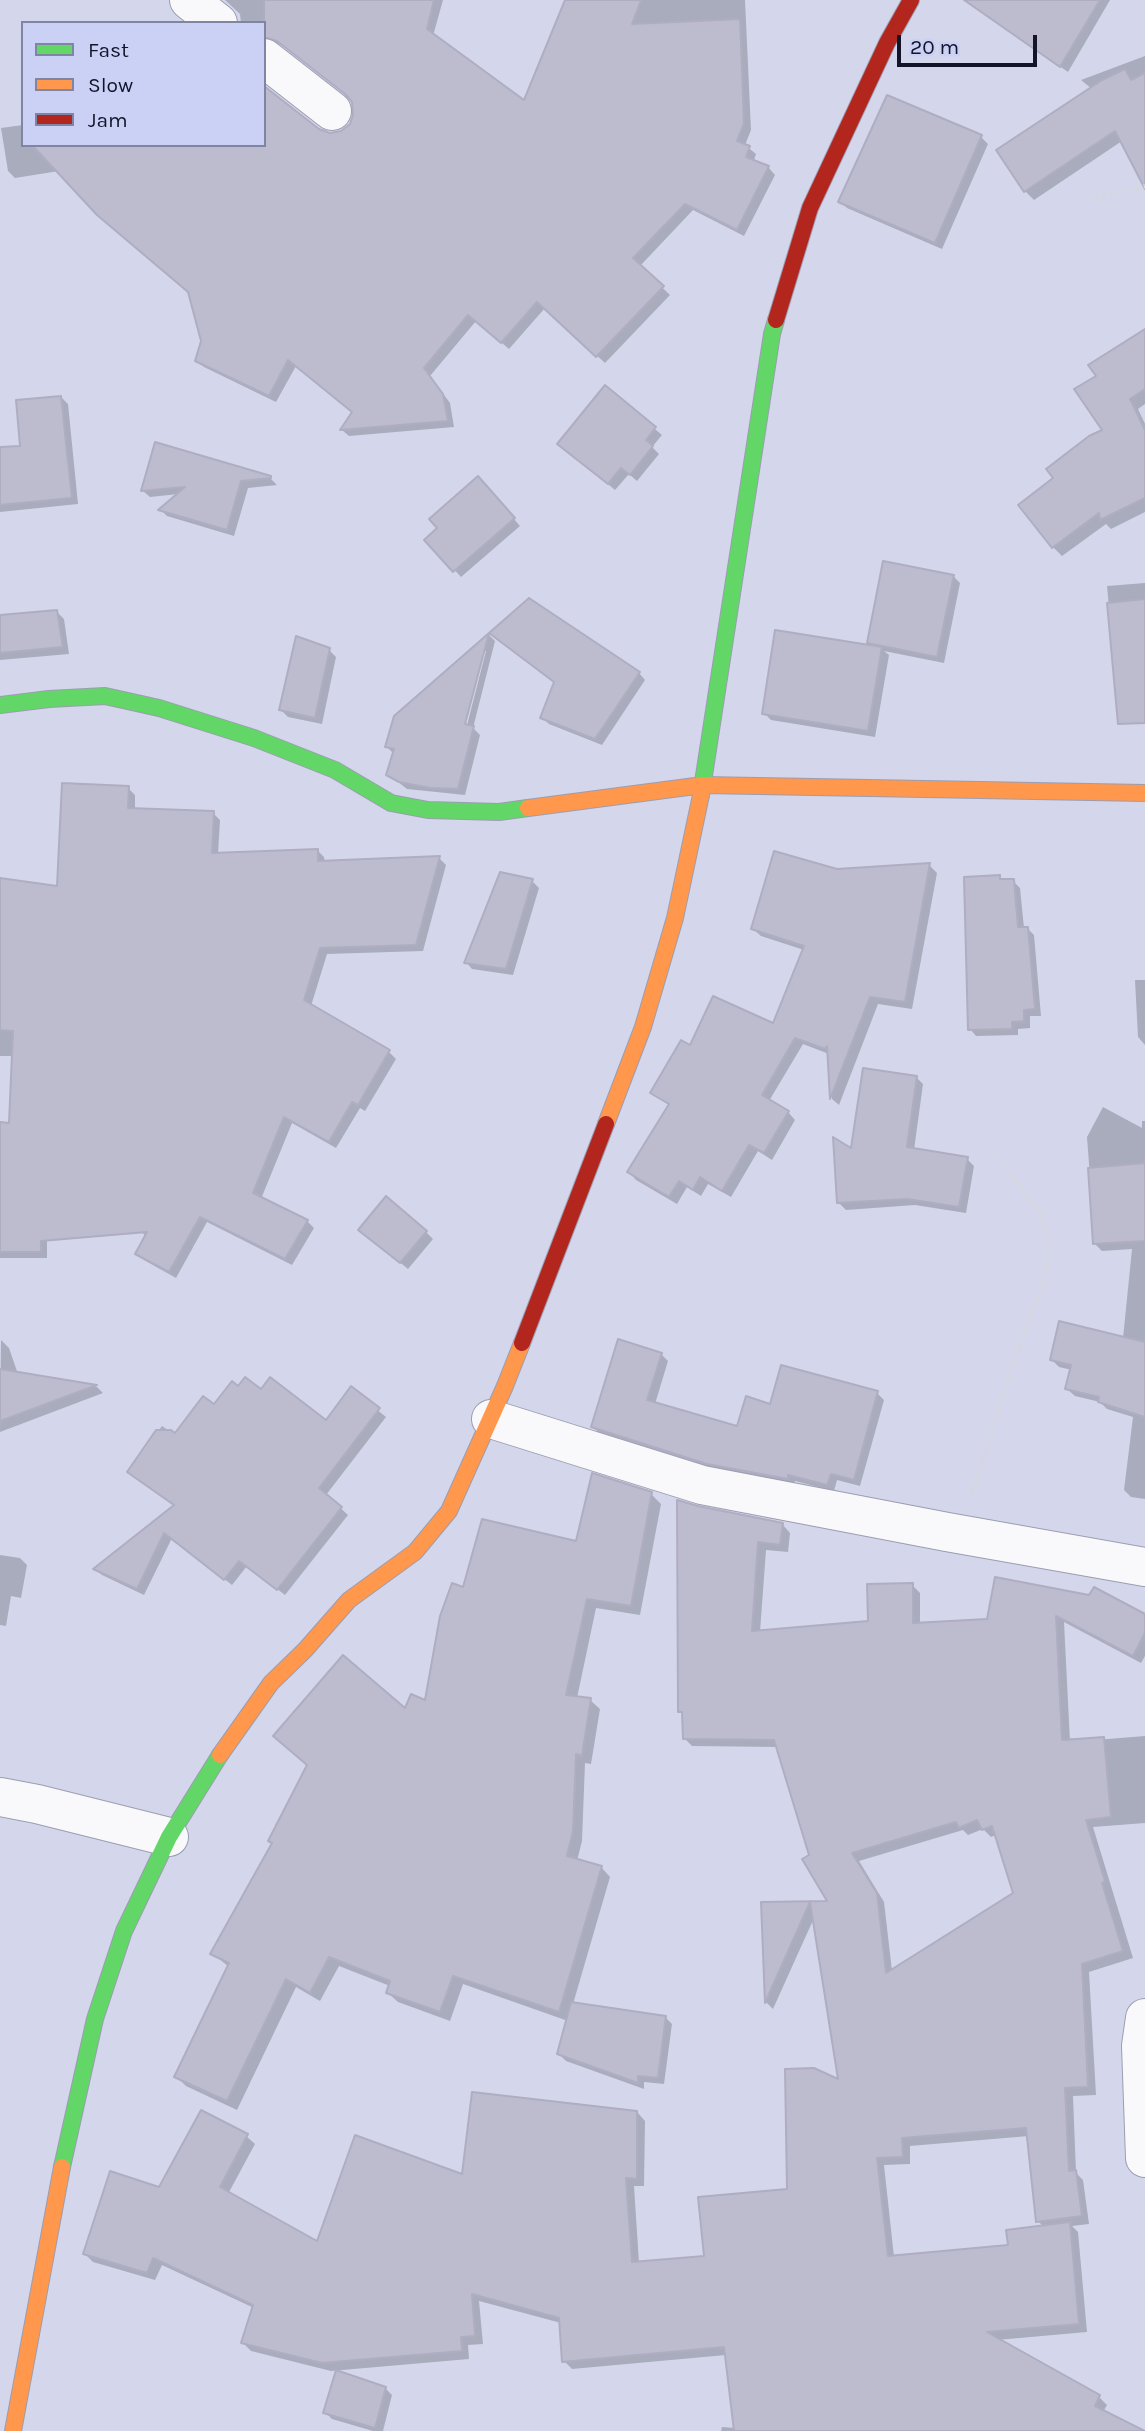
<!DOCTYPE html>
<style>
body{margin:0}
#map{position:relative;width:1145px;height:2431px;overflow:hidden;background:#d4d7eb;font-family:Karla,sans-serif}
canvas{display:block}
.legend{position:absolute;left:21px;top:21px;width:245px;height:126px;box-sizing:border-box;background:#cad1f5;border:2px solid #8085a4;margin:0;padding:9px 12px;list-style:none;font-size:21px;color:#12142a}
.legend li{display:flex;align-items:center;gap:14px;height:35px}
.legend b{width:35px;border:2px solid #8085a4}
.scale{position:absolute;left:897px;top:35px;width:140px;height:32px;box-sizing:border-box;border:4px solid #12142a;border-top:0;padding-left:9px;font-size:21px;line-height:24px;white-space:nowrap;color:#12142a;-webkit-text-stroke:5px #cad1f5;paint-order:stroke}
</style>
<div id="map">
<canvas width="1145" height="2431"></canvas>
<ul class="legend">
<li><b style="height:9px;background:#63d668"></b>Fast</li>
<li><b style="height:9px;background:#ff974d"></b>Slow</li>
<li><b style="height:9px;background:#b3261e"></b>Jam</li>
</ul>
<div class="scale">20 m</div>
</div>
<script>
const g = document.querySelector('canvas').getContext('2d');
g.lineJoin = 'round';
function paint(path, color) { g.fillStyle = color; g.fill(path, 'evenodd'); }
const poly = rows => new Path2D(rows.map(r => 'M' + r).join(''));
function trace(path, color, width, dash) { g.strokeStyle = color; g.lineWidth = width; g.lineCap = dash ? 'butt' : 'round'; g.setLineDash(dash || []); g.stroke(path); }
paint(poly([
 [225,0,443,0,433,36,525,103,567,0,745,0,751,130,745,145,756,154,754,160,768,167,775,175,744,236,693,210,640,266,670,295,605,363,545,308,509,349,476,321,430,376,450,403,454,427,349,436,342,430,354,413,296,366,276,402,204,367,197,360,203,341,190,292,59,171,15,178,8,171,1,128,23,125,23,145,264,145,318,130,328,134,340,133,350,126,355,115,354,103,350,97,287,47,276,43,264,44,264,23,241,23,240,14],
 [996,0,1110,0,1068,72,994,21],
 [1145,56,1145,155,1122,141,1034,200,1025,191,1092,89,1081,80],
 [981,137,988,144,942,249,847,208,840,201],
 [1145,331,1145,404,1138,409,1145,424,1145,512,1111,529,1106,524,1062,556,1053,547,1056,479,1104,431,1098,377],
 [606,388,662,435,652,447,659,454,637,481,629,474,615,490,567,450],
 [61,397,68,404,78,504,0,512,0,467,22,447],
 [270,478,277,485,248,488,234,536,167,516,161,510,179,494,150,497,143,491],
 [484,485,520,526,461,577,427,540],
 [953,576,960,583,944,663,884,651,889,655,875,737,771,720,764,713,873,647,869,642],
 [1145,583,1145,667,1114,662,1107,586],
 [57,612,64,619,69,654,0,660,0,617],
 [489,635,495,641,473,728,480,735,465,795,407,789,388,774,394,754,387,747,395,717],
 [482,651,486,651,465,733,461,732],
 [329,650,336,657,322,724,288,717,281,710],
 [639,673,645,680,602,745,549,724,542,717],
 [128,788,135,795,135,810,213,813,220,820,218,854,317,850,324,857,325,863,439,858,446,865,423,951,327,954,311,1006,389,1052,396,1059,365,1111,360,1108,336,1148,292,1123,261,1199,307,1221,314,1228,292,1265,207,1222,176,1278,144,1260,137,1253,146,1237,142,1232,0,1168,0,1124,11,1125,14,1056,0,1056,0,880,59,888],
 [929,865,937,873,912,1009,878,1004,839,1105,832,1099,829,1054,803,1044,769,1101,788,1112,795,1120,772,1160,758,1151,731,1197,708,1184,701,1196,687,1187,677,1204,636,1180,629,1172,670,1106,652,1093,691,1047,774,1026,804,950,761,936,753,929,837,871],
 [999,877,1004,881,1013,881,1020,888,1024,928,1027,928,1034,935,1041,1016,1030,1016,1030,1028,1018,1029,1018,1035,976,1036,970,1029],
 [532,881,539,888,513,975,472,969,466,962],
 [1135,980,1145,980,1145,1045,1138,1037],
 [916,1077,923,1084,914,1150,967,1159,974,1166,966,1213,915,1205,846,1210,839,1203,852,1151],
 [1103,1107,1142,1128,1142,1121,1145,1121,1145,1499,1131,1497,1124,1490,1133,1417,1107,1409,1100,1402,1075,1396,1067,1389,1072,1370,1059,1367,1051,1359,1123,1338,1132,1249,1102,1251,1095,1244,1087,1137],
 [0,1214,47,1220,47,1258,0,1258],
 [426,1232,433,1239,408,1269,368,1236],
 [1,1340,9,1348,18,1374,97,1387,103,1393,0,1432],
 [661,1354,668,1361,655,1404,738,1429,771,1406,877,1393,884,1400,860,1486,837,1480,834,1491,795,1481,794,1485,716,1470,600,1434,593,1427],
 [238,1388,261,1391,326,1422,351,1389,386,1417,326,1495,348,1515,285,1595,247,1566,232,1585,172,1538,144,1595,102,1575,95,1569,175,1506,129,1472,162,1426,175,1435],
 [651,1494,661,1504,640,1615,596,1608,577,1698,590,1700,600,1709,591,1764,585,1763,582,1841,577,1861,601,1867,610,1877,573,2004,665,2017,672,2024,664,2084,644,2082,644,2089,566,2061,559,2054,568,2021,463,1984,450,2021,398,2002,388,1993,390,1986,339,1966,320,2001,296,1987,237,2110,186,2086,176,2076,229,1967,212,1953,406,1711,427,1703,464,1589,577,1543],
 [678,1502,782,1524,790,1533,788,1552,766,1550,760,1632,870,1623,912,1585,920,1593,920,1624,989,1621,997,1579,1145,1616,1145,1656,1141,1663,1064,1622,1070,1742,1145,1736,1145,1823,1093,1827,1133,1958,1089,1972,1096,2095,1073,2096,1076,2173,1083,2180,1089,2224,1072,2226,1078,2232,1087,2332,997,2340,1099,2397,1107,2405,1103,2412,1143,2431,721,2431,722,2427,735,2428,726,2355,572,2369,564,2361,561,2323,479,2301,483,2344,468,2345,469,2359,331,2371,251,2351,243,2343,254,2308,162,2265,155,2280,93,2262,85,2254,160,2189,246,2136,255,2144,228,2194,318,2244,463,2176,637,2112,645,2121,644,2186,634,2186,639,2263,706,2257,789,2190,840,2082,814,1918,773,2009,766,2002,763,1904,830,1902,811,1856,778,1747,692,1746,684,1738,684,1716,680,1711],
 [983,1829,991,1837,996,1835,1015,1894,892,1971,884,1902,859,1861,963,1830,968,1835],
 [1029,2136,1038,2221,1044,2227,1010,2247,894,2257,884,2165,910,2164,910,2146],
 [0,1555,20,1558,27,1565,21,1598,11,1596,6,1626,0,1625],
 [385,2388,392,2395,383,2431,373,2431,332,2419,325,2412]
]), '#0003');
const building = poly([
 [264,0,434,0,427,29,524,100,565,0,641,0,632,24,740,19,744,123,737,141,750,146,746,157,769,166,737,230,685,204,633,258,664,286,596,357,537,302,501,343,468,315,424,368,443,394,448,421,340,430,352,412,288,360,269,396,195,361,201,341,188,292,97,215,32,145,264,145,264,86,319,129,330,133,341,131,350,124,353,115,352,102,345,94,277,41,264,37,264,0],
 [964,0,1100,0,1060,67,964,0],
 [1125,69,1131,80,1145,73,1145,189,1115,131,1024,192,996,150,1102,80,1125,69],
 [887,95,982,135,935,243,838,202,887,95],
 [1145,329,1145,389,1130,399,1145,430,1145,498,1100,520,1099,513,1052,548,1018,505,1053,478,1046,469,1089,436,1102,430,1074,389,1096,376,1088,365,1145,329],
 [605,385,656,427,646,440,653,446,630,475,621,468,608,484,557,444,605,385],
 [61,396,72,498,0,505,0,447,20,446,16,400,61,396],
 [155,442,271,476,271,478,241,481,227,530,158,510,185,487,141,491,155,442],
 [478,476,515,518,453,572,424,540,437,528,429,519,478,476],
 [883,561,954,575,937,657,867,643,883,561],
 [529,598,640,672,595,739,540,718,554,682,489,633,529,598],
 [1145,599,1145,723,1118,724,1107,603,1145,599],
 [57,610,63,647,0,653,0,615,57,610],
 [775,630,882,647,868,731,762,714,775,630],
 [489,633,465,724,474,726,458,789,430,788,399,782,386,775,394,749,385,747,394,716,489,633],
 [296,636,330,648,315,718,279,710,296,636],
 [62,783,129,786,128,808,214,811,212,853,318,849,318,861,440,856,416,945,320,948,304,1000,390,1050,358,1105,352,1102,329,1142,284,1117,253,1193,308,1220,285,1259,200,1217,169,1272,135,1254,147,1232,41,1241,41,1252,0,1252,0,1122,9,1123,13,1031,0,1030,0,878,57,886,62,783],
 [774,851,837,869,930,863,905,1002,870,997,830,1099,827,1046,825,1049,795,1038,762,1095,789,1111,764,1153,749,1145,722,1191,700,1177,693,1190,679,1181,669,1197,627,1172,669,1104,650,1093,681,1040,690,1045,713,996,773,1023,804,946,751,929,774,851],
 [500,872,533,879,506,969,464,963,500,872],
 [1000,875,1000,879,1014,879,1018,927,1028,927,1035,1009,1024,1010,1024,1021,1012,1022,1012,1029,968,1030,964,877,1000,875],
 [863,1068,917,1076,907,1147,968,1157,959,1207,907,1199,837,1203,833,1137,851,1148,863,1068],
 [1145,1163,1145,1241,1093,1244,1088,1168,1145,1163],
 [386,1196,427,1231,400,1263,358,1230,386,1196],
 [1059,1321,1145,1342,1145,1417,1098,1402,1099,1397,1065,1389,1071,1365,1050,1360,1059,1321],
 [618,1339,662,1353,647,1400,737,1426,746,1396,770,1404,781,1365,878,1391,854,1480,831,1474,827,1485,788,1475,788,1479,707,1464,591,1427,618,1339],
 [0,1369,97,1385,0,1421,0,1369],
 [245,1377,261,1389,270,1377,326,1420,351,1386,380,1408,319,1488,342,1507,277,1590,239,1561,224,1580,164,1533,137,1589,93,1569,174,1505,127,1472,156,1430,171,1430,175,1433,203,1396,214,1404,232,1381,238,1386,245,1377],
 [592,1473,652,1492,631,1606,587,1599,566,1695,591,1698,582,1756,576,1754,573,1831,567,1856,602,1866,559,2012,453,1976,440,2012,386,1993,390,1981,329,1957,310,1993,286,1979,227,2101,174,2077,229,1963,210,1954,272,1843,268,1841,307,1765,273,1736,343,1655,405,1708,411,1694,425,1700,440,1616,452,1583,463,1587,482,1519,576,1541,592,1473],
 [677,1500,698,1506,783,1523,780,1545,758,1542,752,1631,868,1621,867,1584,913,1583,913,1623,987,1619,995,1577,1089,1595,1094,1587,1145,1614,1145,1633,1133,1656,1056,1616,1062,1740,1104,1737,1111,1817,1086,1820,1105,1881,1102,1883,1123,1951,1082,1964,1088,2087,1065,2088,1069,2171,1076,2170,1082,2216,1036,2222,1026,2128,902,2138,903,2157,877,2158,888,2256,1008,2245,1006,2230,1070,2222,1079,2324,987,2332,1100,2395,1095,2406,1145,2431,734,2431,724,2347,562,2362,559,2318,472,2294,475,2336,461,2337,462,2351,322,2363,241,2343,253,2305,153,2258,147,2273,83,2254,110,2171,159,2187,201,2110,248,2134,220,2187,317,2241,355,2135,462,2174,472,2092,637,2111,637,2179,626,2178,632,2262,704,2256,698,2197,787,2189,785,2069,814,2068,838,2079,810,1902,765,2003,761,1902,827,1901,802,1859,809,1855,774,1740,683,1739,682,1712,678,1712,677,1500],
 [977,1820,982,1830,992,1826,1013,1893,886,1973,877,1893,852,1853,956,1822,959,1828,977,1820],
 [571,2002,666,2016,658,2078,638,2076,638,2083,557,2054,571,2002],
 [336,2370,386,2387,375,2428,323,2413,336,2370]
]);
paint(building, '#bdbccf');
trace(building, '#afadc1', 2);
const street = poly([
 [189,0,218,23],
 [264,58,332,111],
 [491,1419,702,1485,947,1532,1145,1567],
 [0,1797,37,1804,169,1837],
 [1145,2018,1141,2046,1145,2158]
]);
const fast = poly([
 [0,705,49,699,105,696,159,708,254,738,335,770,391,803,428,810,499,812,528,808],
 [701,795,772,334,776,320],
 [62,2167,95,2019,124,1931,169,1837,220,1755]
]);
const slow = poly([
 [528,808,703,785,1145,793],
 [606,1124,643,1027,675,918,701,795],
 [220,1755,271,1683,305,1650,349,1600,415,1552,449,1511,505,1386,522,1343],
 [13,2431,62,2167]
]);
const jam = poly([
 [776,320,810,208,887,43,911,0],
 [522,1343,606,1124]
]);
trace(street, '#9b9db1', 40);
trace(fast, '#9b9db1', 18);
trace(slow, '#9b9db1', 18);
trace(jam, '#9b9db1', 18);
trace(poly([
 [1094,198,1145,186],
 [972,1493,1012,1367,1046,1275,1048,1246,1042,1216,1004,1164]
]), '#d6d7dd', 4.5, [3.5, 5]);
trace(street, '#f9f9fc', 38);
trace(fast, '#63d668', 16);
trace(slow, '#ff974d', 16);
trace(jam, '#b3261e', 16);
</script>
